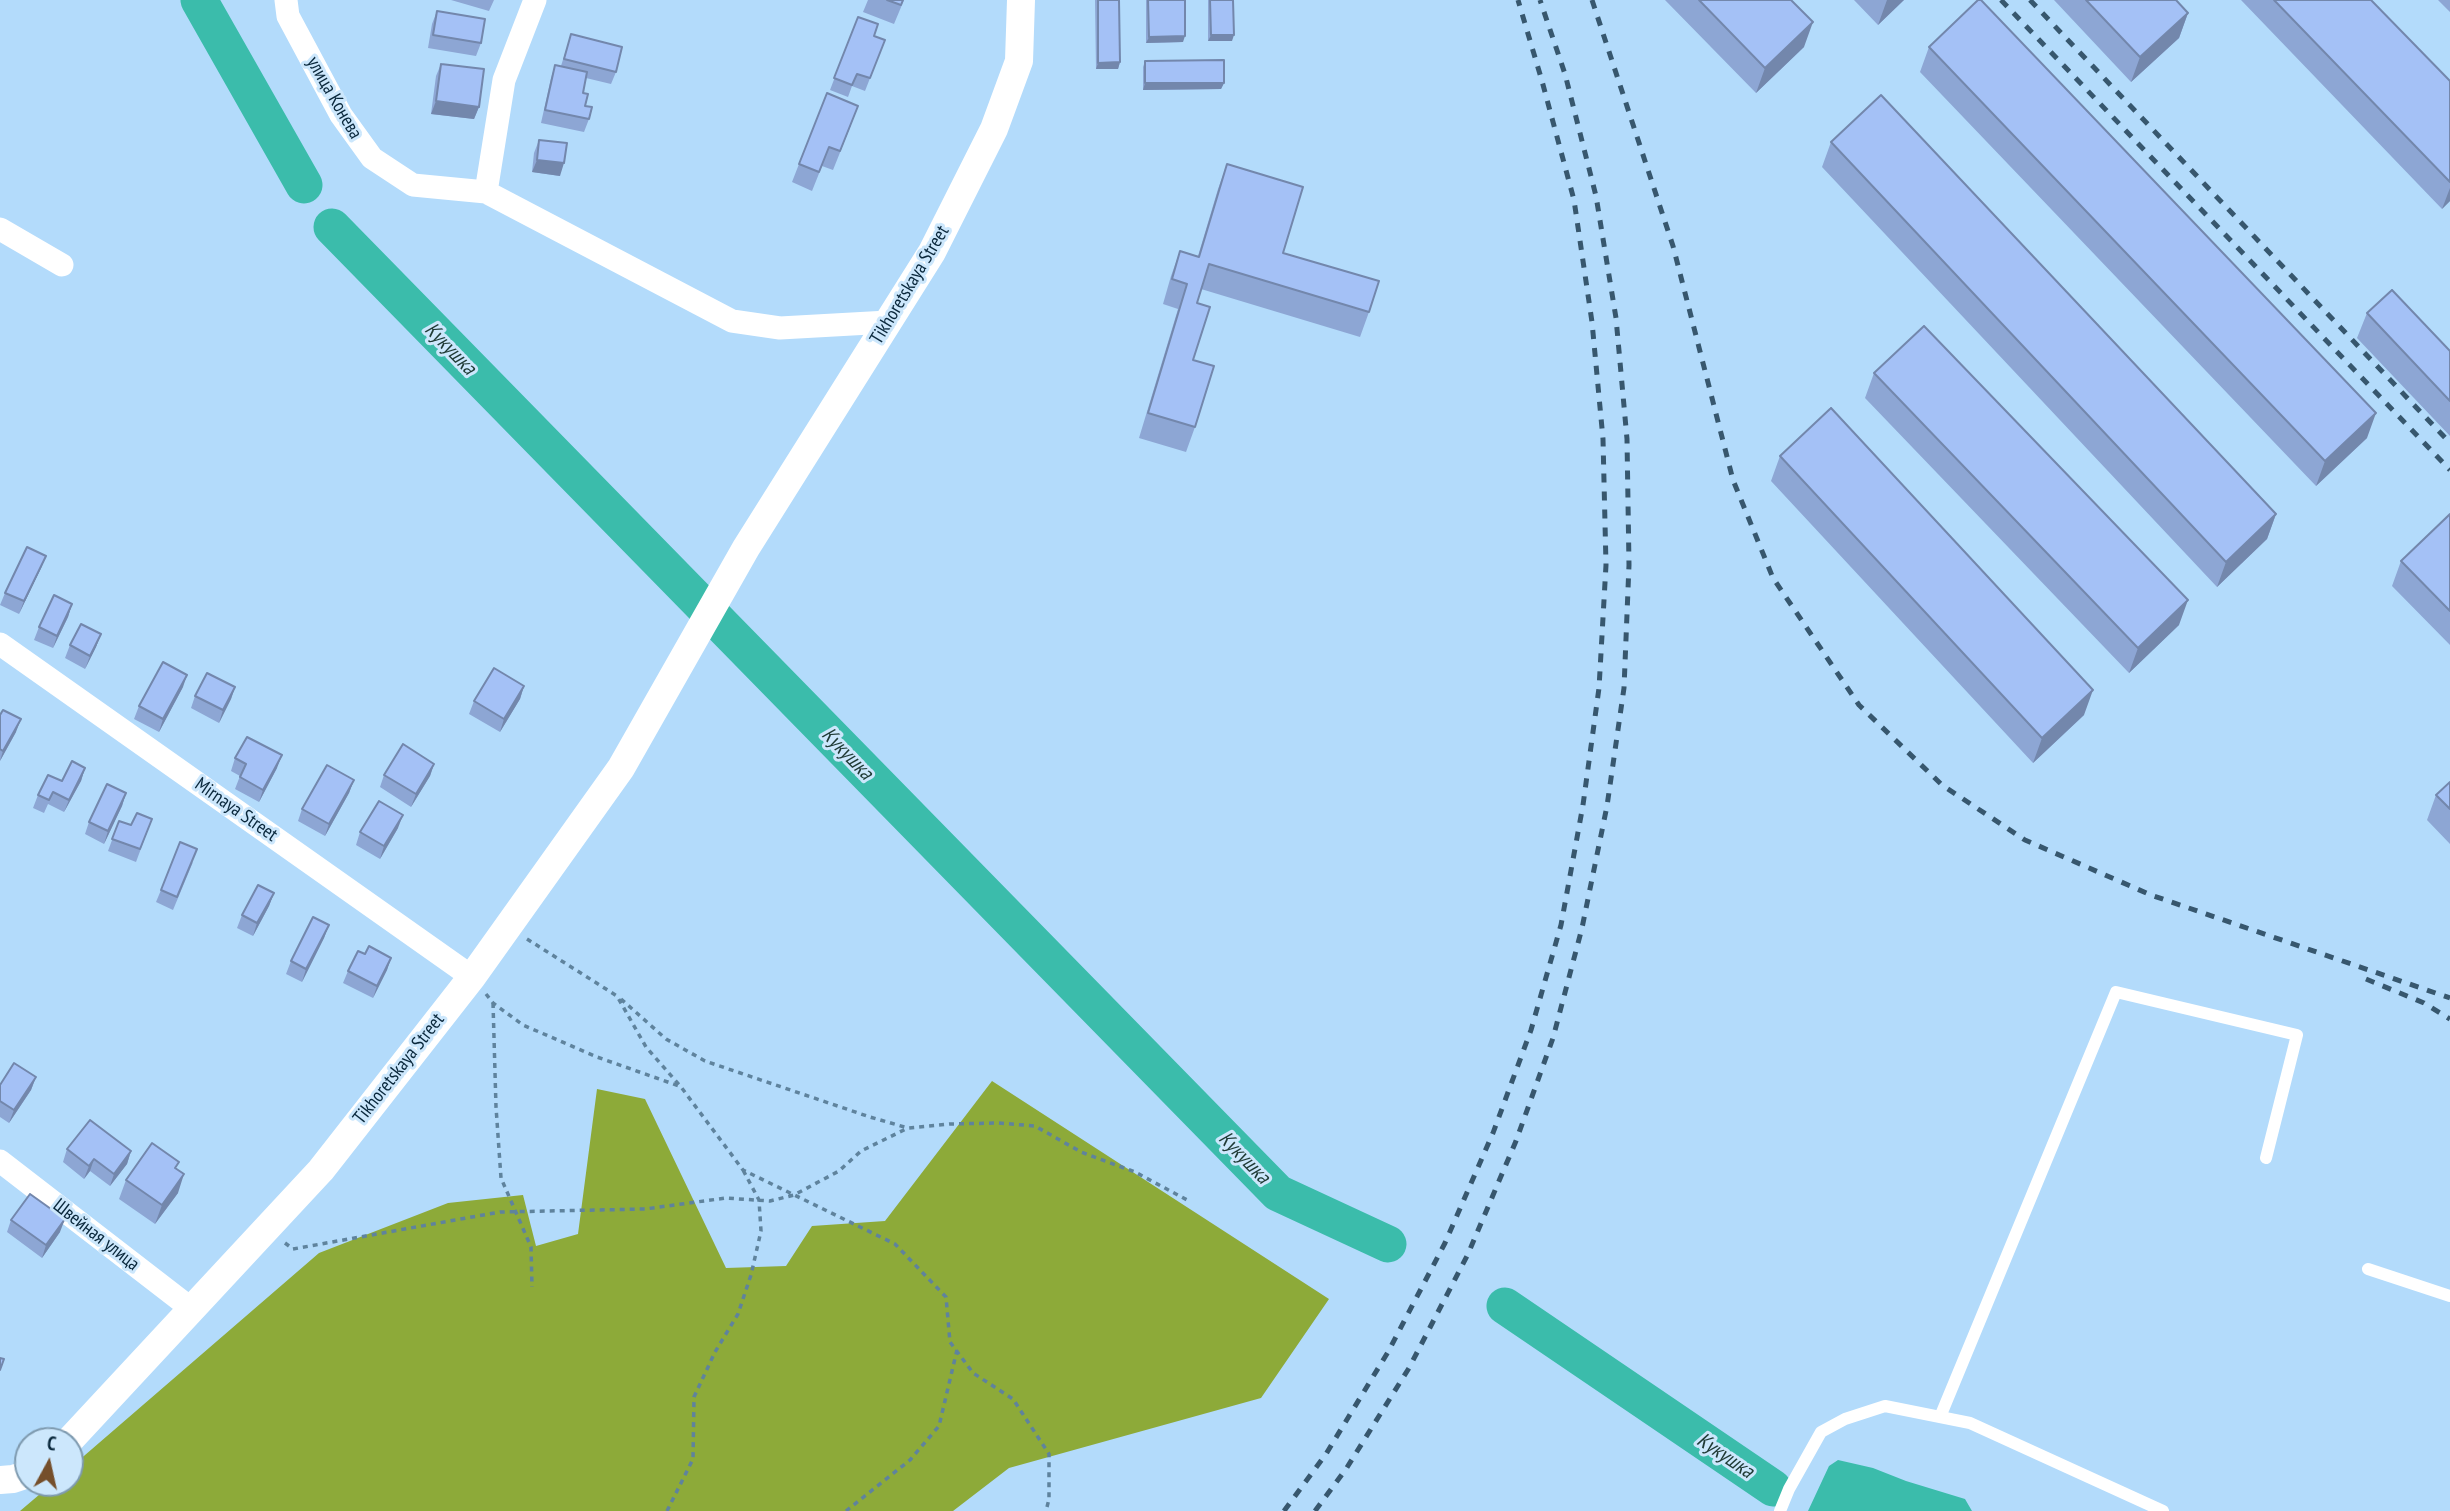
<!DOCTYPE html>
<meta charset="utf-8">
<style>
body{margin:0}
#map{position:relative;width:2450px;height:1511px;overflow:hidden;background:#b3dbfb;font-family:"PT Sans Narrow",sans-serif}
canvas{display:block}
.north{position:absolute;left:14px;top:1427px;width:70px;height:70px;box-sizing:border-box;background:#cce7fc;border:2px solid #7e9aaf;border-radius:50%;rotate:8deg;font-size:19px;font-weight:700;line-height:28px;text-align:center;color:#09273b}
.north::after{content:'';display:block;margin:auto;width:24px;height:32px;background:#754f2b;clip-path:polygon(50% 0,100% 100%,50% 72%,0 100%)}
</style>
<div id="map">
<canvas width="2450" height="1511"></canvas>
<div class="north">С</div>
</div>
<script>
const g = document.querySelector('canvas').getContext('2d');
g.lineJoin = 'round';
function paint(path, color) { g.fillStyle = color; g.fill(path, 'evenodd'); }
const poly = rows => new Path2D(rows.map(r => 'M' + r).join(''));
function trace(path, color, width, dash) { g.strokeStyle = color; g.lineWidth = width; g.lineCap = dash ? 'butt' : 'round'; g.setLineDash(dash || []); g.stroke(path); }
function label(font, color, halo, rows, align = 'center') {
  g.font = font + ' "PT Sans Narrow",sans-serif'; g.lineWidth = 6; g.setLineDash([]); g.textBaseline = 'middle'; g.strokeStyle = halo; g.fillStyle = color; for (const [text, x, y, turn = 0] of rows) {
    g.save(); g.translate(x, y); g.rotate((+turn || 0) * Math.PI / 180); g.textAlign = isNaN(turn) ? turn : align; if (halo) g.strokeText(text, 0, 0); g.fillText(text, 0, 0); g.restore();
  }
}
paint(poly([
 [992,1081,1329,1299,1261,1398,1009,1468,953,1511,20,1511,53,1483,70,1483,70,1468,319,1253,448,1203,523,1195,536,1246,578,1234,597,1089,645,1099,726,1268,786,1266,812,1226,885,1221]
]), '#8daa39');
paint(poly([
 [1838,1460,1873,1468,1906,1481,1965,1499,1972,1511,1808,1511,1829,1466]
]), '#3bbcab');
trace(poly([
 [199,0,304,185],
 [332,227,1278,1193,1388,1244],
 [1505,1306,1773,1488]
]), '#3bbcab', 37);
trace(poly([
 [527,939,617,996,646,1047,681,1087,743,1170,895,1244,946,1297,950,1342,973,1373,1013,1399,1049,1454,1049,1499,1046,1511],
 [486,994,493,1003,523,1025,597,1057,679,1086],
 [621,999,666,1039,705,1061,870,1117,908,1128,950,1124,999,1123,1035,1126,1081,1152,1135,1172,1189,1201],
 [493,1003,496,1107,501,1178,531,1247,532,1287],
 [285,1243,293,1249,500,1212,645,1209,726,1198,770,1201,794,1195,839,1171,861,1151,908,1128],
 [667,1511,693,1459,694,1397,715,1352,738,1314,751,1275,761,1231,759,1200,743,1170],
 [846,1511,910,1460,939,1426,957,1350]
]), '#5f839d', 3.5, [5, 5]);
trace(poly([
 [2368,1269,2450,1296],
 [1940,1417,2116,992,2297,1035,2266,1158],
 [1780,1511,1789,1489,1821,1432,1845,1419,1885,1406,1970,1423,2163,1511]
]), '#fff', 12);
trace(poly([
 [286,0,288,16,341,115,372,158,413,185,486,192,732,321,780,328,888,322],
 [486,192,504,80,535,0],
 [0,229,62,265],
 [0,644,472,977],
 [0,1161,193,1310]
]), '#fff', 23);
trace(poly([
 [69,1441,321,1170,472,977,621,768,746,548,932,252,994,129,1019,61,1021,0],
 [0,1480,13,1479,28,1474]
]), '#fff', 28);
trace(poly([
 [1592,0,1673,246,1733,480,1773,578,1859,705,1942,785,2025,840,2151,895,2450,998],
 [2001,0,2450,470],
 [2030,0,2450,443],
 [2366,979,2424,1003,2450,1019],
 [1284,1511,1326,1454,1388,1352,1445,1243,1493,1133,1531,1030,1561,925,1583,805,1599,688,1606,565,1603,439,1592,322,1574,200,1542,81,1518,0],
 [1315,1511,1346,1469,1409,1368,1468,1254,1516,1141,1553,1038,1582,928,1607,806,1624,688,1629,565,1627,439,1616,318,1596,196,1565,74,1540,0]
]), '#37576e', 5, [9, 9]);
paint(poly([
 [451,0,494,0,489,11],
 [868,0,904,0,894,24,863,12],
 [1095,0,1119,0,1120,62,1118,69,1096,69],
 [1146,0,1185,0,1183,42,1146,43],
 [1208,0,1233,0,1232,41,1208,41],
 [1665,0,1791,0,1804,47,1756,93],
 [1854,0,1904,0,1878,25],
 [2054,0,2176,0,2188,13,2179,38,2131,82],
 [2241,0,2371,0,2450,81,2450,201,2442,209],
 [2438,0,2450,0,2450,12],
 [437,11,481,43,476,56,428,48,432,24],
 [858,17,874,36,885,40,865,91,852,86,848,97,830,90],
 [571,34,616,72,611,84,586,78,583,93,589,119,584,132,541,123,551,78,555,65,561,66],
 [1929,47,2367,438,2316,486,1920,72],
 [1145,61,1224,83,1221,89,1143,90,1143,67],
 [441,64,479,107,474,119,431,114,436,76],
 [851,125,833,170,822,166,812,191,792,182,799,164],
 [539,140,560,176,532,172,534,153],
 [1831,142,2276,514,2267,539,2217,587,1822,167],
 [1227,164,1283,253,1369,312,1360,337,1201,289,1197,303,1193,360,1195,427,1186,452,1139,438,1178,309,1163,304,1171,276,1180,251,1198,256,1218,189],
 [2367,313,2450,351,2450,436,2357,338],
 [1874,373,2179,625,2129,673,1865,398],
 [1780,456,2084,715,2033,763,1771,481],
 [2450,514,2450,645,2392,586,2401,561],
 [46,556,41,568,19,614,0,605,5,593],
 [72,604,68,617,53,648,34,640,39,627],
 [101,634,96,647,85,669,65,658,70,645],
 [524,686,520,699,500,732,469,714,474,701],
 [183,687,159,732,134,719,139,706],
 [235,687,231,699,219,723,191,708,195,696],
 [0,715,16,732,0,761],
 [235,758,277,768,259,802,235,789,240,776,231,771],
 [434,764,430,776,411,807,380,787,384,775],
 [85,768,81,781,64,812,48,804,44,813,33,808,38,795],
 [354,780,349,793,325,836,298,821,302,809],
 [2450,782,2450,844,2427,820,2436,795],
 [126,793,122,806,104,844,85,834,89,822],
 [152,819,136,862,108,851,119,821,131,825],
 [398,828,380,859,356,845,360,832],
 [193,862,173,910,156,902,161,890],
 [274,893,269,906,253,936,237,928,242,915],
 [329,925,324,938,302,982,286,974,291,961],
 [365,954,391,958,387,970,373,998,343,983,348,971],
 [36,1077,31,1090,9,1123,0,1117,0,1085],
 [67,1149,131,1151,127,1164,110,1186,90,1171,84,1179,63,1162],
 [177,1169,178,1193,155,1224,119,1199,126,1180],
 [11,1220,60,1232,42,1258,7,1232]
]), '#8da6d4');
paint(poly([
 [1887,0,1904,0,1878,25],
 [2188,13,2179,38,2131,82,2140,57],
 [1813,22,1804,47,1756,93,1765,68],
 [1211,35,1234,35,1232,41,1208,41],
 [1185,36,1183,42,1146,43,1149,37],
 [1120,62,1118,69,1096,69,1098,63],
 [1145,83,1224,83,1221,89,1143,90],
 [436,101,479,107,474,119,431,114],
 [537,160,564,163,560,176,532,172],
 [2450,188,2450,201,2442,209],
 [2376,413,2367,438,2316,486,2325,461],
 [2276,514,2267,539,2217,587,2226,562],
 [46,556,41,568,19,614,24,601],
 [2188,600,2179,625,2129,673,2138,648],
 [72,604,68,617,53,648,57,636],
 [101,634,96,647,85,669,90,656],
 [187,675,183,687,159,732,163,719],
 [524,686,520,699,500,732,504,719],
 [235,687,231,699,219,723,223,710],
 [2093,690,2084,715,2033,763,2042,738],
 [21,719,16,732,0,761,3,751],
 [282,755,277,768,259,802,263,790],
 [434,764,430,776,411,807,416,794],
 [85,768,81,781,64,812,69,800],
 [354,780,349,793,325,836,329,824],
 [126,793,122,806,104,844,108,831],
 [403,815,398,828,380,859,384,846],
 [274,893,269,906,253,936,257,923],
 [329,925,324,938,302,982,306,969],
 [391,958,387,970,373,998,377,986],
 [36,1077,31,1090,9,1123,14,1110],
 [131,1151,127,1164,110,1186,114,1174],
 [94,1159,90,1171,84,1179,89,1166],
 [184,1174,178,1193,155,1224,162,1205],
 [65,1219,60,1232,42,1258,46,1245]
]), '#7387ac');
const building = poly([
 [887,0,903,0,901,5,887,0],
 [1098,0,1119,0,1120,62,1098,63,1098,0],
 [1148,0,1185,0,1185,36,1149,37,1148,0],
 [1210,0,1233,0,1234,35,1211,35,1210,0],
 [1699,0,1791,0,1813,22,1765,68,1699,0],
 [1978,0,1981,0,2376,413,2325,461,1929,47,1978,0],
 [2086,0,2176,0,2188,13,2140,57,2086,0],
 [2274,0,2371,0,2450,81,2450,182,2274,0],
 [437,11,485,19,481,43,433,35,437,11],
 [858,17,878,24,874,36,885,40,870,78,857,74,852,85,834,78,858,17],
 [571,34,622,47,616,72,564,59,571,34],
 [1224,60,1224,83,1145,83,1145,61,1224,60],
 [441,64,484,69,479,107,436,101,441,64],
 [555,65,587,72,583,93,588,94,585,106,592,107,589,119,545,110,555,65],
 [827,93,858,106,840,151,829,147,819,172,799,164,827,93],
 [1881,95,2276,514,2226,562,1831,142,1881,95],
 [539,140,567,143,564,163,537,160,539,140],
 [1227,164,1303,187,1283,253,1379,281,1369,312,1209,264,1197,303,1210,307,1193,360,1214,366,1195,427,1148,413,1187,284,1172,279,1180,251,1199,257,1227,164],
 [2392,290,2450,351,2450,401,2367,313,2392,290],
 [1924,326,2188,600,2138,648,1874,373,1924,326],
 [1831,408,2093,690,2042,738,1780,456,1831,408],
 [2450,514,2450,611,2401,561,2450,514],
 [27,547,46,556,24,601,5,593,27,547],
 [54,595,72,604,57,636,39,627,54,595],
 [81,624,101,634,90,656,70,645,81,624],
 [163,662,187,675,163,719,139,706,163,662],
 [494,668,524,686,504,719,474,701,494,668],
 [207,673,235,687,223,710,195,696,207,673],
 [3,710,21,719,3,751,0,749,0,715,3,710],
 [247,737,282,755,263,790,240,777,246,764,235,758,247,737],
 [403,744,434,764,416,794,384,775,403,744],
 [72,761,85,768,69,800,53,792,49,800,38,795,48,775,62,781,72,761],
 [327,765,354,780,329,824,302,809,327,765],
 [2450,782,2450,809,2436,795,2450,782],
 [107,784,126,793,108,831,89,822,107,784],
 [379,801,403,815,384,846,360,832,379,801],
 [137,813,152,819,140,849,112,839,119,821,131,825,137,813],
 [180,842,197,849,177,897,161,890,180,842],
 [258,885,274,893,257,923,242,915,258,885],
 [313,917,329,925,306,969,291,961,313,917],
 [369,946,391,958,377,986,348,971,358,951,365,954,369,946],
 [14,1063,36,1077,14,1110,0,1101,0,1085,14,1063],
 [90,1120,131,1151,114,1174,94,1159,89,1166,67,1149,90,1120],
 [152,1143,179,1162,175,1168,184,1174,162,1205,126,1180,152,1143],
 [30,1194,65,1219,46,1245,11,1220,30,1194],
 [0,1358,4,1359,0,1370,0,1358]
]);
paint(building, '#a4c1f6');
trace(building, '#7387ac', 2);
label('19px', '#09273b', '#cce7fc', [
 ["улица Конева",334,98,60],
 ["Tikhoretskaya Street",910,285,-59],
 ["Mirnaya Street",236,810,35],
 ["Tikhoretskaya Street",399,1069,-52],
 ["Швейная улица",96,1235,38]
]);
label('italic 21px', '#1f3a35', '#cce7fc', [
 ["Кукушка",450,349,46],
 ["Кукушка",847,754,46],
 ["Кукушка",1244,1158,46],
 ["Кукушка",1725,1456,34]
]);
</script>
